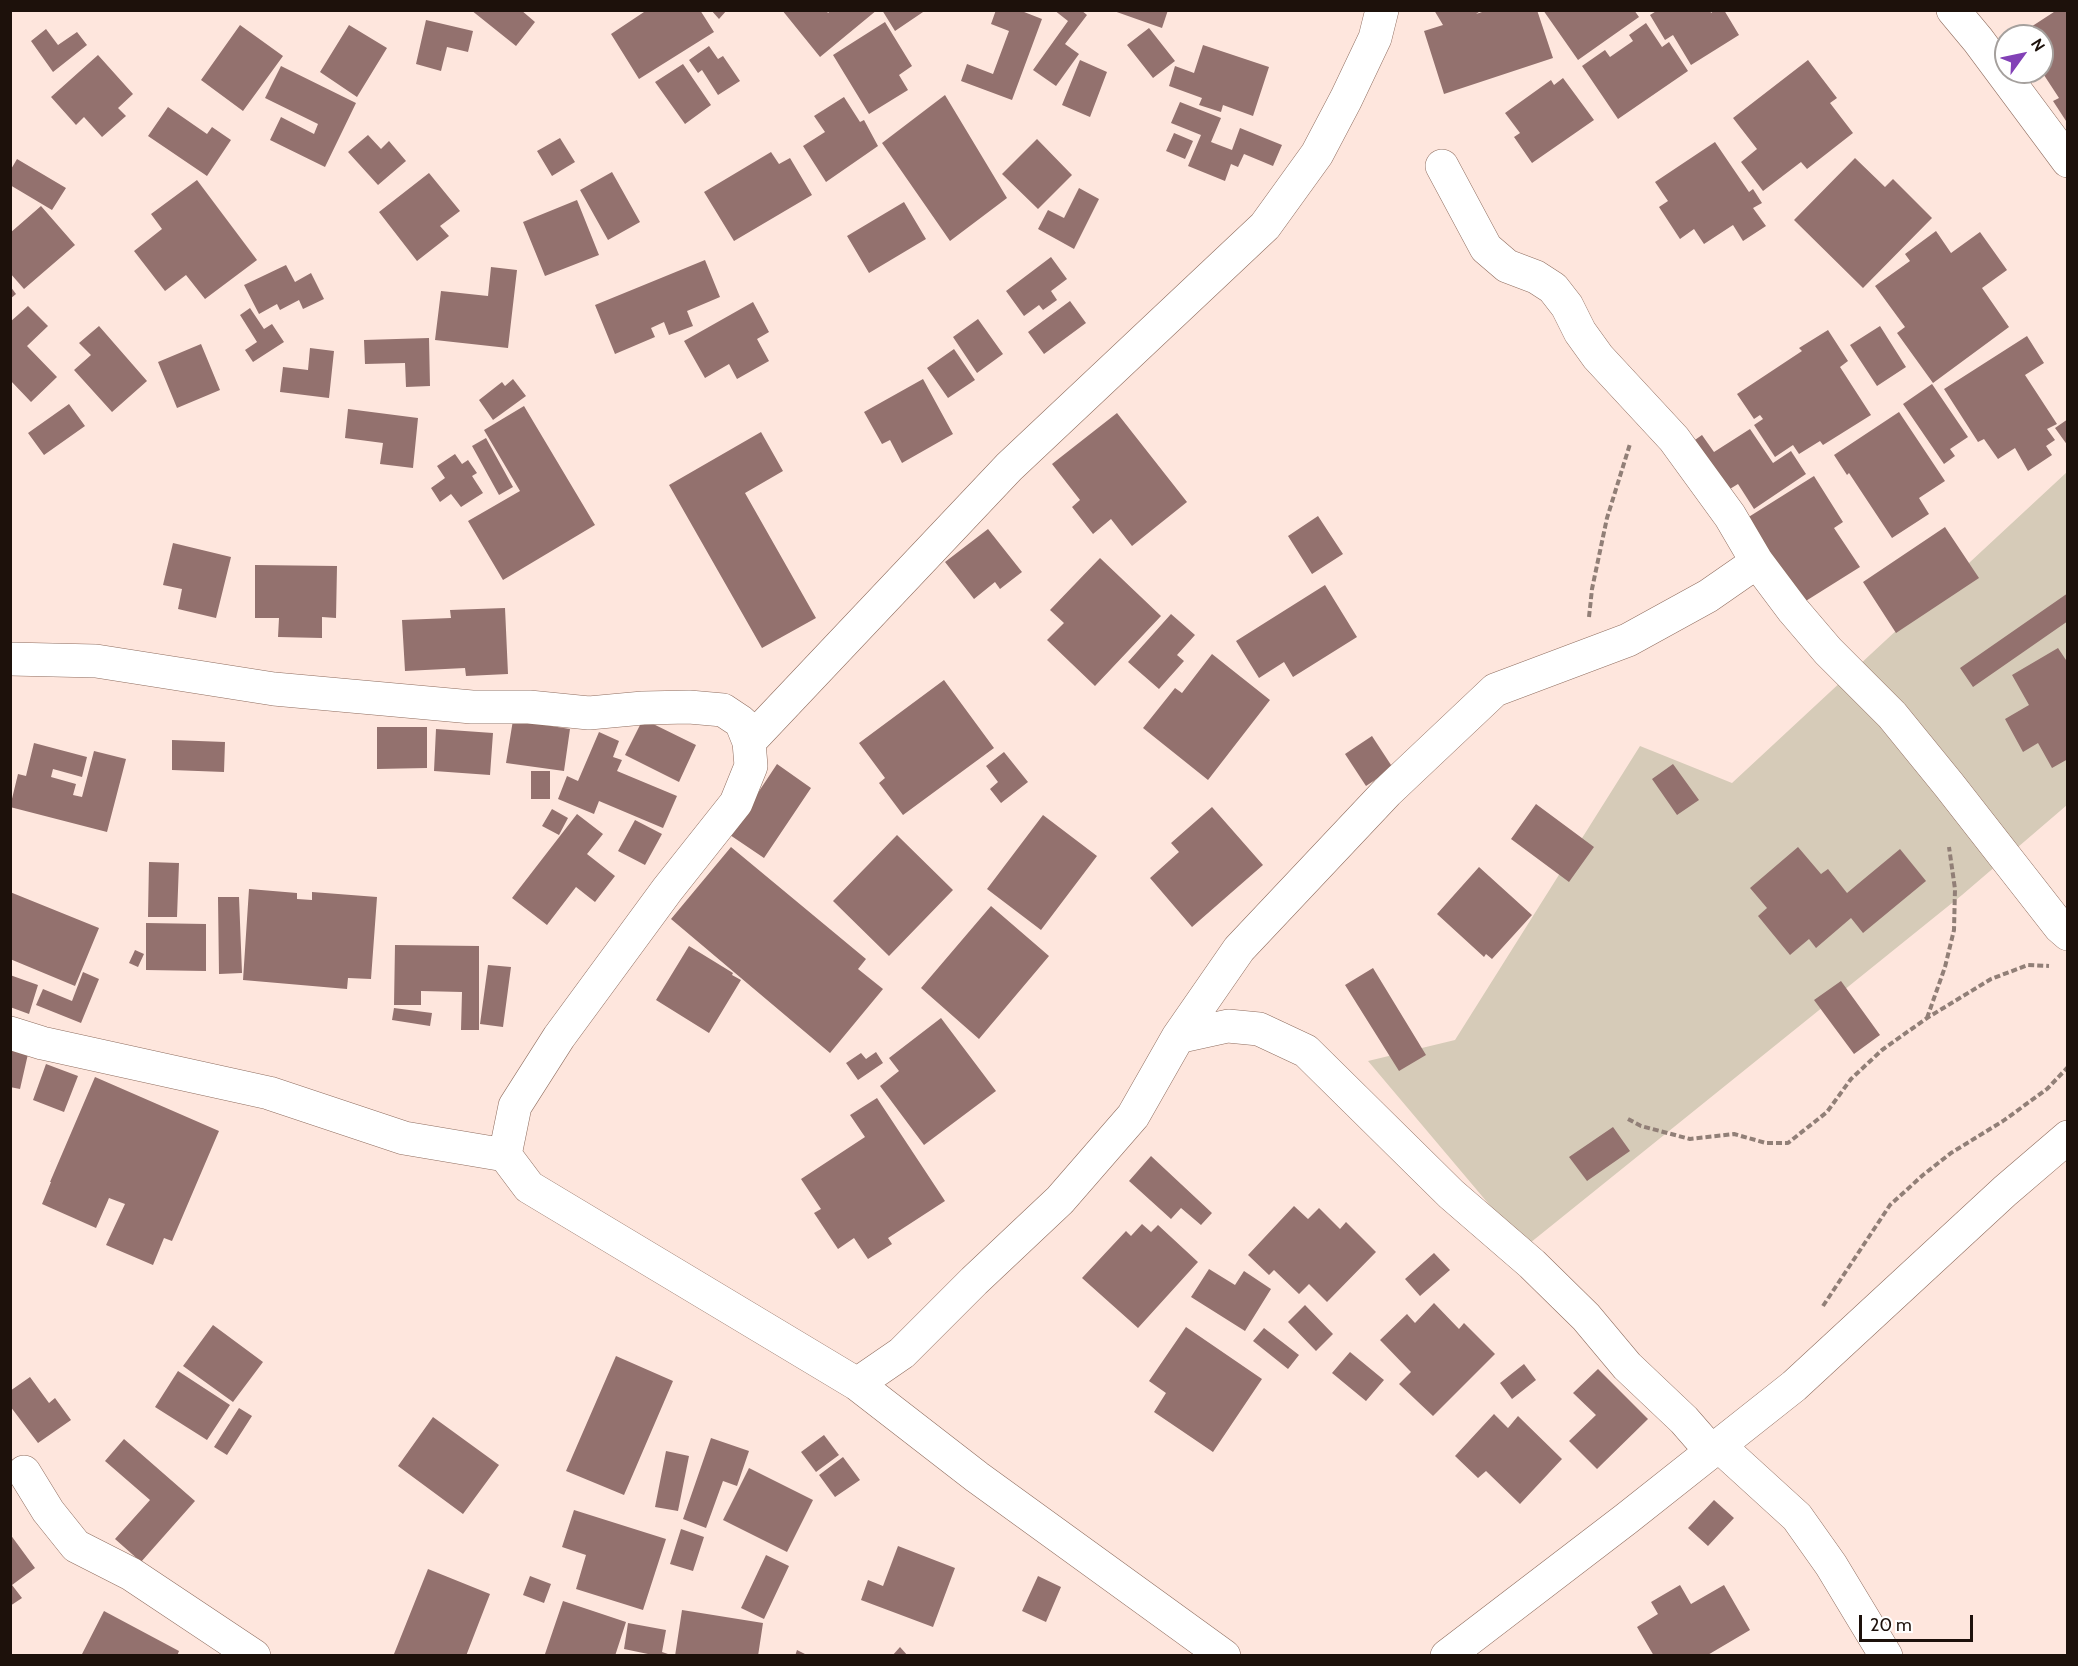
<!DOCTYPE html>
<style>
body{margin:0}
#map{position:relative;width:2078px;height:1666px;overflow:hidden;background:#fee6dd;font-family:Cabin,sans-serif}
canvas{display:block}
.frame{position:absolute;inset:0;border:12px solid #1d110b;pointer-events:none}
.north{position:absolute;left:1994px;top:24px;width:60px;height:60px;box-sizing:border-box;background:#fff;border:2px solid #a5a09d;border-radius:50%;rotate:57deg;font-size:16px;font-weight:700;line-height:24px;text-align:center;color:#1d110b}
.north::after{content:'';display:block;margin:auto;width:21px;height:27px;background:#8241b6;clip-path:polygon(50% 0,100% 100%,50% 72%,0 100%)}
.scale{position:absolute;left:1859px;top:1615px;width:114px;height:27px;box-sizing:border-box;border:3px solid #1d110b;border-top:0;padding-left:8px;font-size:18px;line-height:21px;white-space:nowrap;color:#1d110b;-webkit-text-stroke:4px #fff;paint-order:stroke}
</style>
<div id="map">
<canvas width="2078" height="1666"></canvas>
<div class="frame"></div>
<div class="north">N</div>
<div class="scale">20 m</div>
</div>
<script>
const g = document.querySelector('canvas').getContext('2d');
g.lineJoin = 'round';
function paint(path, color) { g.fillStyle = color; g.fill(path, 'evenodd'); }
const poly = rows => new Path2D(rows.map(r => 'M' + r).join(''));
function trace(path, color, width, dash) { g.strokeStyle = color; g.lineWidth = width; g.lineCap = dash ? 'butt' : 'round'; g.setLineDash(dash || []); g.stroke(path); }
paint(poly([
 [2067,472,2067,805,1962,895,1525,1247,1368,1061,1455,1040,1640,746,1732,783]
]), '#d6cbb8');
paint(poly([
 [471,10,521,10,535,22,516,46],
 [647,10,700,10,714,32,639,79,611,34],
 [711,10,727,10,719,19],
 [782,10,826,10,828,13,831,10,877,10,820,57],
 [882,10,926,10,895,31],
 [996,10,1019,10,1042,19,1012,100,961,81,967,64,993,74,1009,31,991,24],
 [1054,10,1081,10,1087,15,1065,44,1079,54,1056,86,1033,70,1068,21],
 [1111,10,1168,10,1162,28],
 [1434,10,1482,10,1476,14,1488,10,1537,10,1553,58,1444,94,1424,31,1443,25],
 [1543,10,1634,10,1639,17,1578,60],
 [1658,10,1710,10,1711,13,1715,10,1724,10,1739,35,1691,65,1673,35,1665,40,1650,15],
 [2057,10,2068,10,2068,124,2053,101,2059,98,2042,72,2042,36,2017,36],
 [426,20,473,31,468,52,447,47,441,71,416,64],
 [885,22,912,66,899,75,908,90,869,114,833,55],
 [1646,23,1662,47,1669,42,1688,71,1618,119,1582,66,1605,50,1610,57,1633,41,1629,35],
 [240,25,283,56,243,111,201,80],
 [349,25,387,48,357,97,320,72],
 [1149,28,1175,61,1153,78,1127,45],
 [46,29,58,45,77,32,87,45,53,72,31,41],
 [1203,45,1269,67,1253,116,1223,105,1221,112,1199,105,1202,98,1169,86,1175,66,1194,73],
 [709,46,718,59,723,56,740,81,718,95,702,70,698,73,689,60],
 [98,55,133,94,118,108,126,116,102,137,84,117,76,125,51,97],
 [1080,60,1107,72,1090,117,1062,105],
 [1808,60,1837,98,1830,103,1853,133,1807,169,1801,162,1763,191,1741,162,1757,149,1733,118],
 [683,64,711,105,685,124,655,82],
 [281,66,356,103,325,167,270,140,281,117,314,134,318,124,265,98],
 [1563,78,1594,120,1532,163,1514,137,1520,133,1505,113,1551,80,1554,85],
 [945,95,1007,198,950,241,882,143],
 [844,97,860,122,864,120,878,146,826,182,803,146,825,132,814,116],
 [1180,102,1221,118,1211,142,1232,150,1240,128,1282,145,1273,166,1244,154,1238,167,1231,164,1225,181,1188,166,1201,135,1171,123],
 [168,107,207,134,212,127,231,140,207,176,148,136],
 [1174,133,1193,141,1185,159,1166,151],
 [368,135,381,149,389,141,406,161,378,185,348,152],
 [560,138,575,162,552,176,537,151],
 [1037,139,1072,175,1038,209,1002,174],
 [1715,142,1749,192,1753,189,1762,203,1753,208,1766,226,1743,241,1733,225,1704,244,1694,229,1680,239,1659,207,1668,201,1655,182],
 [771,152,779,164,790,158,812,195,734,241,704,192],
 [1855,158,1885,187,1893,179,1932,218,1863,288,1794,220],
 [17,159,66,188,52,210,10,185,10,171],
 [612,172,640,222,608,240,580,190],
 [429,173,460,211,440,226,449,236,417,261,379,212],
 [197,180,257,260,205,299,186,275,165,291,134,251,162,229,151,214],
 [1079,188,1099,199,1074,249,1038,229,1048,210,1064,218],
 [577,200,599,255,545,276,523,222],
 [904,202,926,239,869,273,847,236],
 [41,206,75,245,24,289,10,273,10,233],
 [1936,231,1951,253,1980,232,2007,270,1982,288,2009,327,1933,383,1897,333,1905,327,1875,286,1910,261,1905,254],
 [1051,257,1067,279,1051,291,1057,300,1043,310,1039,305,1024,316,1006,291],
 [705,260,720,297,687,311,693,326,669,335,664,322,651,328,655,337,615,354,595,305],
 [286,265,295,282,311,273,324,299,303,309,299,300,280,310,277,304,259,314,244,285],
 [491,267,517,270,508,348,435,340,441,291,488,296],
 [10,286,16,294,10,299],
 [1070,301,1086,323,1044,354,1028,332],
 [753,302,769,332,757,339,769,361,737,379,729,364,705,378,684,341],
 [28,306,48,326,27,346,57,377,31,402,10,380,10,322],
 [250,308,264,329,272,324,284,342,253,362,245,350,257,342,240,315],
 [978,319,1003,354,977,373,953,337],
 [99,326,147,381,112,412,74,370,91,355,79,343],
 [1880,326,1906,367,1877,386,1850,345],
 [1828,330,1848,361,1840,367,1871,415,1823,445,1820,441,1799,454,1793,445,1775,457,1754,425,1763,419,1760,415,1754,419,1737,394,1802,351,1799,348],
 [2027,336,2044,363,2025,375,2057,424,2047,429,2055,440,2046,446,2052,455,2028,471,2015,448,1998,459,1984,439,1978,442,1944,389],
 [429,338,430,386,406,387,405,363,365,364,364,340],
 [201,344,220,390,177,408,158,362],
 [310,348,334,351,329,398,280,392,283,367,308,370],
 [954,349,975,380,948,398,927,368],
 [513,379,526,396,493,420,479,400,502,382,505,386],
 [923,379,953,434,902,463,890,440,882,444,864,412],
 [1932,384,1968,437,1950,449,1955,456,1944,464,1903,404],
 [69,404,85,426,44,455,28,433],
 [524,406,595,525,503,580,468,521,520,491,484,430],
 [348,409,418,418,413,468,380,464,383,443,345,438],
 [1899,412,1945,481,1919,498,1929,514,1892,538,1849,473,1847,475,1834,455],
 [1117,413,1187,502,1132,546,1111,519,1093,534,1072,507,1080,500,1052,464],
 [2068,419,2068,446,2055,428],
 [1750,429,1773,463,1791,451,1806,474,1754,509,1738,484,1725,492,1692,442,1702,435,1714,452],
 [761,432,783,471,745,493,816,618,762,648,669,485],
 [486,438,513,487,499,495,472,446],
 [455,454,462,464,468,460,477,473,472,476,483,493,461,507,451,494,440,502,431,488,445,478,437,466],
 [1814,476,1843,522,1834,528,1860,567,1801,604,1747,518],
 [1318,516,1343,554,1312,574,1288,536],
 [1945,527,1979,578,1896,633,1863,582],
 [988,529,1022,572,1000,589,995,582,974,599,945,562],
 [173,543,231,557,216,618,178,609,182,589,163,585],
 [1100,558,1161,616,1095,686,1047,640,1064,623,1050,610],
 [255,565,337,566,336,618,322,617,322,638,278,637,279,618,255,618],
 [1325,585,1357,637,1293,677,1284,662,1259,678,1236,641],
 [2068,593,2068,621,1973,687,1960,668],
 [505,608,508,674,466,676,465,668,405,671,402,620,451,618,450,610],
 [1171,614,1195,635,1177,655,1184,661,1159,689,1128,662],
 [2058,648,2068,663,2068,759,2052,768,2038,743,2023,752,2005,719,2029,705,2012,675],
 [1212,654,1270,700,1208,780,1143,728,1175,688,1182,693],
 [944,680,994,748,903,815,879,783,885,778,859,743],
 [643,719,696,745,679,782,625,755],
 [513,720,570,729,564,771,506,763],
 [377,727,427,727,427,768,377,769],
 [436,729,493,733,490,775,434,771],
 [599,732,619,741,613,757,622,760,617,771,677,796,663,828,599,801,594,814,558,799,567,776,578,781],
 [1372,736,1393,768,1366,786,1345,754],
 [172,740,225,742,224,772,172,770],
 [34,743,87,757,82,777,53,769,51,777,76,784,73,795,82,797,94,751,126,759,107,832,10,807,18,774,26,776],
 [1004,752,1028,782,1001,803,990,789,998,782,986,766],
 [777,764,811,788,764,858,730,835],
 [1673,764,1699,800,1677,815,1652,779],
 [531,771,550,771,550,799,531,799],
 [1536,804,1594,847,1569,882,1511,839],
 [1212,807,1263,865,1192,927,1150,878,1179,852,1171,843],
 [552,809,568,818,559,835,542,826],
 [577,814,603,834,587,854,615,876,595,902,576,887,547,925,512,898],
 [1043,815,1097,856,1041,930,987,889],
 [635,820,662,834,645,865,618,851],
 [897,835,953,890,889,956,833,901],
 [731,847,866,959,858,969,883,989,830,1053,671,919],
 [1798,847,1821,874,1828,869,1847,893,1900,849,1926,881,1863,933,1851,918,1816,948,1809,939,1790,955,1758,916,1767,908,1750,888],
 [149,862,179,863,177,917,148,917],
 [1479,867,1532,915,1492,959,1486,954,1484,957,1437,914],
 [249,889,297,893,297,899,312,900,312,892,377,897,371,979,348,978,347,989,243,980],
 [10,892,99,928,75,986,10,959],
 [218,897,239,897,242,973,219,974],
 [991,906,1049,956,979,1039,921,988],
 [146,923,206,924,206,971,146,970],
 [395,945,479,946,479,1030,461,1030,462,992,421,991,421,1005,394,1005],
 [689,946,733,973,732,975,741,980,709,1033,656,1000],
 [135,950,144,954,138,967,129,963],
 [488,965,511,967,503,1027,480,1024],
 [1373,968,1426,1055,1399,1071,1345,985],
 [83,972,99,979,81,1023,36,1005,43,989,72,1001],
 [10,975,38,985,29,1014,10,1007],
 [1841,981,1880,1035,1854,1054,1814,1000],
 [394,1008,432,1013,430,1026,392,1020],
 [941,1018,996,1091,924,1145,880,1086,899,1071,889,1058],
 [10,1049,28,1054,20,1089,10,1087],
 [876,1052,883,1063,858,1080,846,1063,861,1053,866,1059],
 [46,1064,78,1076,64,1112,33,1100],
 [95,1077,219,1131,172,1241,164,1238,153,1265,106,1245,125,1204,109,1198,96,1228,42,1204,51,1182,50,1182],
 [877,1098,945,1201,888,1238,892,1244,868,1259,854,1238,838,1249,814,1213,821,1209,801,1179,865,1137,850,1115],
 [1613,1127,1630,1151,1587,1181,1569,1157],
 [1151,1156,1212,1213,1201,1225,1181,1208,1171,1219,1129,1181],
 [1294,1206,1308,1219,1319,1208,1340,1229,1346,1222,1376,1252,1327,1302,1309,1284,1299,1294,1274,1270,1269,1275,1248,1255],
 [1142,1224,1151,1232,1158,1225,1198,1262,1138,1328,1082,1278,1126,1231,1131,1236],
 [1434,1253,1450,1270,1420,1296,1405,1279],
 [1209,1269,1235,1285,1244,1271,1271,1289,1245,1331,1191,1297],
 [1434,1303,1459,1329,1464,1323,1495,1354,1433,1416,1399,1384,1411,1372,1380,1340,1407,1314,1415,1323],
 [1305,1305,1333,1334,1316,1351,1288,1322],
 [213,1325,263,1362,233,1402,183,1366],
 [1186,1327,1262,1379,1213,1452,1154,1412,1166,1393,1149,1381],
 [1264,1328,1299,1355,1288,1369,1253,1341],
 [1350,1352,1384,1380,1366,1401,1332,1373],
 [616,1356,673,1381,624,1495,566,1471],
 [1524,1364,1536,1380,1512,1399,1500,1383],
 [1598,1369,1648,1419,1597,1469,1569,1441,1596,1415,1573,1393],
 [178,1371,230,1405,207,1440,155,1407],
 [30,1377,49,1403,55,1398,71,1420,38,1443,10,1406,10,1391],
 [239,1408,252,1416,227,1455,214,1447],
 [1494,1414,1508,1428,1518,1416,1562,1459,1520,1504,1486,1471,1478,1478,1455,1456],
 [433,1417,499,1465,463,1514,398,1466],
 [824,1435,839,1455,816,1472,801,1452],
 [711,1438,749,1451,737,1486,723,1481,706,1528,683,1519],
 [124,1439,195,1501,141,1562,115,1539,150,1500,105,1461],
 [666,1451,689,1456,678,1511,655,1507],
 [843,1457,860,1480,835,1497,819,1475],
 [749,1468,813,1500,787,1552,723,1520],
 [1714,1500,1734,1518,1708,1546,1688,1528],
 [574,1510,666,1539,643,1610,576,1589,586,1555,562,1547],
 [681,1529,704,1537,693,1571,670,1564],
 [10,1534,35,1568,12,1585,22,1598,10,1606],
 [898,1546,955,1568,933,1627,861,1600,868,1580,883,1586],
 [766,1555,789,1566,764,1619,741,1608],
 [428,1569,490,1594,466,1656,398,1656,394,1654],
 [530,1576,551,1584,544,1603,523,1595],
 [1038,1576,1061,1587,1046,1622,1022,1611],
 [1680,1585,1691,1604,1724,1585,1750,1630,1706,1656,1654,1656,1637,1627,1658,1614,1651,1602],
 [563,1601,626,1622,615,1656,551,1656,545,1654],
 [682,1610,763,1623,758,1656,675,1656],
 [104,1611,179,1651,177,1656,81,1656],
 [628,1623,666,1630,662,1652,674,1656,648,1656,648,1654,624,1649],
 [900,1647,908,1656,892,1656],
 [797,1650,809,1656,795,1656]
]), '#93716e');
const street = poly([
 [1953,10,1978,40,2068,161],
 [1442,166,1486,248,1507,266,1536,277,1553,288,1567,306,1580,332,1598,357,1674,439,1730,516,1757,562,1793,610,1828,651,1892,715,1949,785,2060,927,2068,934],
 [10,659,96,661,274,689,472,707,529,707,589,713,643,708,689,707,723,710,741,722,749,742,751,766,736,803,667,890,559,1037,515,1106,505,1155,529,1187,857,1384,977,1477,1224,1656],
 [749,742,1009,467,1265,226,1317,154,1346,99,1375,38,1382,10],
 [10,1033,42,1043,269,1093,404,1138,505,1155],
 [1178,1037,1228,1026,1259,1029,1306,1051,1451,1194,1532,1264,1586,1317,1627,1366,1684,1420,1711,1451],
 [857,1384,902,1353,974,1281,1060,1200,1133,1116,1178,1037,1239,949,1387,792,1495,690,1628,640,1708,596,1757,562],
 [1718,1445,1797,1517,1831,1565,1886,1656],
 [24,1472,48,1511,76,1546,131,1574,254,1656],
 [1447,1656,1626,1519,1794,1386,2005,1191,2068,1137]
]);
trace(street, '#8f6d5f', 34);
trace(poly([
 [1589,617,1592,589,1607,518,1630,444],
 [1927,1018,1945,967,1954,930,1955,889,1949,847],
 [1628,1119,1641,1126,1690,1139,1734,1134,1766,1143,1788,1143,1827,1112,1851,1079,1882,1050,1927,1018,1991,979,2028,965,2049,966],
 [1823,1306,1890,1205,1923,1175,1951,1153,2003,1121,2047,1089,2068,1067]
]), '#917f77', 4, [6, 3]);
trace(street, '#fff', 33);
</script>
